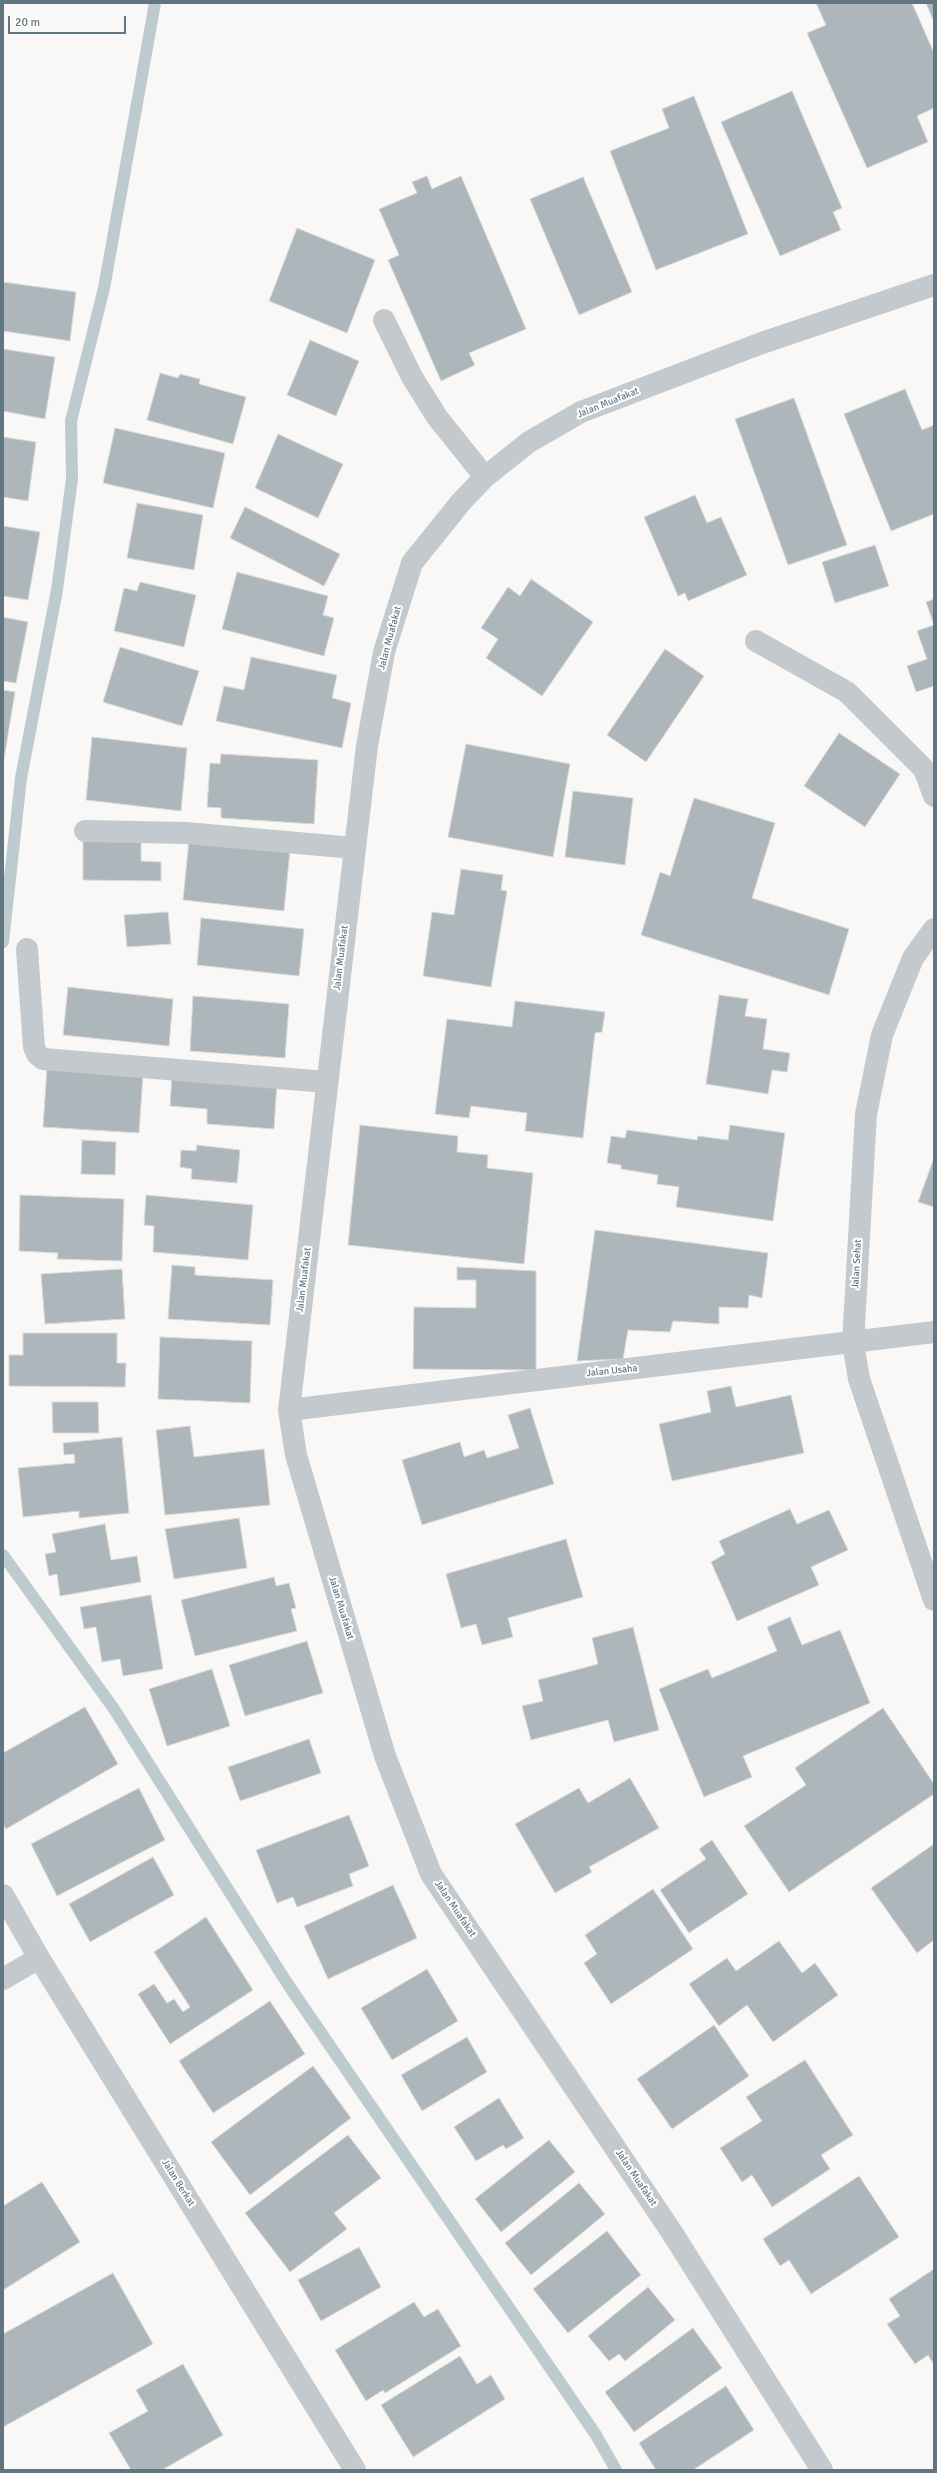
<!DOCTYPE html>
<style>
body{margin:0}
#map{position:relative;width:937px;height:2473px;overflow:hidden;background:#f9f8f6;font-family:Signika,sans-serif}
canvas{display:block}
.frame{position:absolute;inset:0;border:4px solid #627682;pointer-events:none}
.scale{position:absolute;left:8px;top:16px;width:118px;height:18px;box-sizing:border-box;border:2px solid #627682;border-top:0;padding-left:5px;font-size:12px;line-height:14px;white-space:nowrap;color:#627682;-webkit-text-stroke:3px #fff;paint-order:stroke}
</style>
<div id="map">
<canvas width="937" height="2473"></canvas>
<div class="frame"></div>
<div class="scale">20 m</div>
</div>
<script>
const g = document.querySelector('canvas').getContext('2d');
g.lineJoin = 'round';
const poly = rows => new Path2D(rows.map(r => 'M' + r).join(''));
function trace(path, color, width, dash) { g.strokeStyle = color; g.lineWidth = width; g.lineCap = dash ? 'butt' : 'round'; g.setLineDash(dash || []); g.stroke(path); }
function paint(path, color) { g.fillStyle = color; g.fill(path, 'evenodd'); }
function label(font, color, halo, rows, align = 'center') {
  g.font = font + ' Signika,sans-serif'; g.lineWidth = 4; g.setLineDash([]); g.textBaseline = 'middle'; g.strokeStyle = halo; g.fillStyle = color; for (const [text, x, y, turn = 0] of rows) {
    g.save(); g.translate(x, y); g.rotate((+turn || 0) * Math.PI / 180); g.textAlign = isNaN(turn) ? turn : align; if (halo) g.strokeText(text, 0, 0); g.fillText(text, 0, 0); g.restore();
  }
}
trace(poly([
 [3,942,21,778,57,590,72,479,71,421,104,288,155,3],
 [3,1555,114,1709,287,1983,596,2435,616,2470]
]), '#bdcace', 12);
const building = poly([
 [816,3,912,3,934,53,934,108,917,116,928,142,867,168,807,33,826,25,816,3],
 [926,3,934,3,934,22,926,3],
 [792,91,842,208,833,212,841,230,780,256,721,122,792,91],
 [694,96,748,234,656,270,610,151,669,128,662,109,694,96],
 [427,176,432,189,461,176,526,329,469,353,475,365,441,381,388,260,399,255,379,209,417,193,412,182,427,176],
 [583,177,632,292,579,315,530,199,583,177],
 [297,228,375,260,347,333,269,301,297,228],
 [3,282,76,292,70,341,3,331,3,282],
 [310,340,359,361,336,416,287,395,310,340],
 [3,349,55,357,45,419,3,411,3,349],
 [160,373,178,378,180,374,200,379,199,384,246,397,233,444,147,420,160,373],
 [905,389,922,430,934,425,934,514,891,531,844,414,905,389],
 [794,398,847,545,788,565,735,419,794,398],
 [115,428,225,453,213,508,103,483,115,428],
 [278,434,343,464,318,518,255,488,278,434],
 [3,437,36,442,28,501,3,497,3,437],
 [695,495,707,523,721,517,747,575,688,601,685,593,678,596,644,517,695,495],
 [137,503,203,515,194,570,127,558,137,503],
 [245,507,340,554,324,586,230,538,245,507],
 [3,526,40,532,28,600,3,596,3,526],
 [875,545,889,586,835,603,822,562,875,545],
 [237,572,328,596,323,615,334,618,324,656,222,629,237,572],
 [531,579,593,622,542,696,486,658,498,639,481,628,508,587,520,596,531,579],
 [140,582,196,595,184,647,114,631,124,588,137,591,140,582],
 [934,599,934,686,916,692,907,666,927,659,917,631,934,625,926,602,934,599],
 [3,617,28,622,16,683,3,681,3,617],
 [120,647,199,671,182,726,103,702,120,647],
 [665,649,704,676,646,762,607,735,665,649],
 [251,657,337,675,332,698,351,703,342,748,216,721,224,686,244,690,251,657],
 [3,690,15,692,4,759,3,758,3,690],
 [839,733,900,774,865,827,804,786,839,733],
 [92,737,187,748,181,811,86,800,92,737],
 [466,744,570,764,553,857,448,837,466,744],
 [221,754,318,760,314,824,221,818,221,808,207,807,210,763,220,764,221,754],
 [573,791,633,798,625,865,565,857,573,791],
 [694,798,775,823,752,898,849,929,829,995,641,935,660,872,670,876,694,798],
 [83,838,141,839,141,861,161,862,161,881,83,880,83,838],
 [189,840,290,850,284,911,183,900,189,840],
 [461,869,503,875,501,890,507,891,491,987,423,976,432,912,454,915,461,869],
 [168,912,171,944,127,947,124,915,168,912],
 [201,918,304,929,299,976,197,965,201,918],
 [68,987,173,999,169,1046,63,1035,68,987],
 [719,995,748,999,745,1016,767,1019,763,1049,790,1053,787,1072,772,1070,768,1094,706,1084,719,995],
 [193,996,289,1004,285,1058,190,1051,193,996],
 [515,1001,605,1012,602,1032,595,1033,583,1138,525,1131,527,1113,471,1106,469,1118,435,1114,447,1019,512,1027,515,1001],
 [47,1067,143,1074,139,1133,43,1127,47,1067],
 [172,1075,277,1082,274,1129,207,1124,207,1109,170,1106,172,1075],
 [360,1125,458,1136,457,1152,488,1155,487,1168,533,1173,524,1264,348,1245,360,1125],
 [730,1125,785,1133,773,1221,676,1207,679,1187,657,1184,658,1175,621,1169,621,1165,607,1163,611,1136,625,1138,627,1130,697,1140,698,1136,728,1140,730,1125],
 [82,1140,116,1142,115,1175,81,1174,82,1140],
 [197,1145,240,1150,237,1183,191,1179,192,1169,180,1167,181,1150,196,1151,197,1145],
 [934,1158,934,1207,918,1202,934,1158],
 [20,1195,124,1199,122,1261,57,1259,58,1253,19,1251,20,1195],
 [146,1195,253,1205,248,1260,153,1252,154,1226,144,1225,146,1195],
 [595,1230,768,1253,762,1298,749,1295,748,1308,719,1307,719,1324,673,1321,670,1332,628,1330,623,1359,577,1361,595,1230],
 [172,1265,195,1267,195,1275,273,1280,270,1325,168,1319,172,1265],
 [457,1267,536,1271,536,1370,413,1369,414,1307,476,1308,476,1280,457,1280,457,1267],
 [122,1269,125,1319,45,1324,41,1274,122,1269],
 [23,1333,117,1333,117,1363,126,1363,125,1387,9,1386,9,1355,23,1355,23,1333],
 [160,1337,252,1341,250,1403,158,1399,160,1337],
 [731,1386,736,1407,791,1395,804,1453,672,1481,659,1424,711,1412,707,1391,731,1386],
 [52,1402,98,1402,99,1433,53,1433,52,1402],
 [530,1408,554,1484,422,1525,402,1460,460,1442,464,1457,484,1450,487,1458,519,1448,508,1415,530,1408],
 [190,1426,194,1457,264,1449,270,1505,165,1515,156,1430,190,1426],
 [122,1437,129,1513,79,1518,79,1511,23,1517,18,1468,75,1463,74,1454,64,1455,63,1443,122,1437],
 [790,1509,797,1524,829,1510,848,1550,811,1567,819,1585,737,1621,711,1562,725,1554,719,1541,790,1509],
 [239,1518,247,1568,174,1579,165,1529,239,1518],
 [105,1524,111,1560,137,1556,141,1582,60,1596,57,1574,49,1576,45,1554,56,1552,52,1534,105,1524],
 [566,1539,583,1597,508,1618,513,1637,482,1645,476,1624,461,1628,446,1574,566,1539],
 [274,1577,276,1586,289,1583,296,1608,291,1609,297,1631,195,1656,181,1600,274,1577],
 [151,1595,163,1669,123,1676,120,1659,102,1662,96,1627,84,1629,80,1607,151,1595],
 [790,1617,802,1645,840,1630,870,1703,743,1756,752,1777,704,1797,659,1689,708,1669,712,1678,777,1651,767,1627,790,1617],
 [633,1627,659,1730,614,1742,608,1720,531,1740,522,1706,543,1701,538,1680,598,1664,592,1638,633,1627],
 [307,1641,323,1693,245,1716,229,1665,307,1641],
 [212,1669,230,1726,167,1746,149,1689,212,1669],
 [85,1707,118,1764,6,1829,3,1824,3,1753,85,1707],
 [883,1708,934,1784,934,1794,789,1892,744,1826,806,1785,795,1768,883,1708],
 [309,1739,321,1773,240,1801,228,1767,309,1739],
 [630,1778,659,1828,589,1867,592,1872,555,1893,515,1824,579,1788,588,1803,630,1778],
 [139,1788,165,1840,57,1896,31,1844,139,1788],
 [349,1815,369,1866,349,1874,353,1886,297,1907,293,1897,277,1903,256,1850,349,1815],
 [712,1840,748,1894,689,1933,660,1890,706,1859,699,1849,712,1840],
 [934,1844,934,1940,917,1953,871,1888,934,1844],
 [153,1857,174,1895,90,1942,69,1904,153,1857],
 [393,1885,417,1938,328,1979,304,1926,393,1885],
 [653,1889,693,1949,611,2004,584,1963,597,1954,585,1935,653,1889],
 [206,1917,253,1990,170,2044,138,1994,154,1984,167,2003,174,1999,183,2012,190,2007,154,1952,206,1917],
 [779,1941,802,1973,815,1963,838,1995,773,2042,747,2005,719,2026,689,1984,727,1958,736,1971,779,1941],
 [427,1969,458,2021,392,2060,361,2008,427,1969],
 [270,2001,305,2054,213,2113,179,2061,270,2001],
 [714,2025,749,2076,672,2129,637,2079,714,2025],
 [467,2037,487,2072,422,2111,401,2075,467,2037],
 [805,2060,853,2135,821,2155,830,2169,772,2207,752,2175,742,2182,720,2148,762,2121,746,2097,805,2060],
 [313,2066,351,2118,250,2195,211,2142,313,2066],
 [499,2098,524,2138,506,2149,503,2145,476,2161,454,2127,499,2098],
 [348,2135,381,2178,334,2213,347,2229,290,2272,245,2213,348,2135],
 [549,2140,575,2172,501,2232,475,2199,549,2140],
 [859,2176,899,2237,811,2294,789,2260,780,2266,763,2239,859,2176],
 [42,2182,80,2242,3,2290,3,2206,42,2182],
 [579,2183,605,2214,531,2275,505,2243,579,2183],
 [607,2231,641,2275,568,2333,533,2289,607,2231],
 [359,2247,381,2287,321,2321,298,2280,359,2247],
 [934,2269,934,2365,928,2355,915,2364,887,2324,900,2316,889,2299,934,2269],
 [113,2273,153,2344,3,2427,3,2334,113,2273],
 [648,2287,675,2320,625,2361,619,2354,609,2361,588,2336,648,2287],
 [414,2302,424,2317,438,2309,461,2346,385,2393,383,2390,366,2401,335,2350,414,2302],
 [693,2328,722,2368,634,2432,605,2392,693,2328],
 [460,2356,477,2384,491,2375,505,2399,413,2457,381,2405,460,2356],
 [183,2364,223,2435,162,2470,131,2470,109,2433,148,2411,136,2390,183,2364],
 [726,2386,754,2430,693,2470,656,2470,639,2443,726,2386]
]);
paint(building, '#acb6bb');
trace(building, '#dadad8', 1);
trace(poly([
 [384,320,412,377,437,417,485,477],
 [756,641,847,692,924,769,934,796],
 [85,831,186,833,354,848],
 [934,929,913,958,882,1035,866,1114,853,1343,859,1379,934,1600],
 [27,949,34,1047,37,1054,43,1059,327,1082],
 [289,1410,934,1332],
 [3,1895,39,1958,355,2470],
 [3,1979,39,1958],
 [822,2470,671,2231,431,1874,385,1756,296,1455,289,1410,367,746,384,652,412,563,461,502,485,477,529,442,581,412,759,344,934,285]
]), '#c3c9cc', 22);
label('10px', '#627682', '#fff', [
 ["Jalan Muafakat",608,403,-22],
 ["Jalan Muafakat",390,638,-75],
 ["Jalan Muafakat",341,958,-83],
 ["Jalan Sehat",857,1264,-87],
 ["Jalan Muafakat",304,1280,-83],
 ["Jalan Usaha",612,1371,-6],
 ["Jalan Muafakat",341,1608,73],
 ["Jalan Muafakat",455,1909,56],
 ["Jalan Muafakat",636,2178,56],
 ["Jalan Berkat",178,2183,58]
]);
</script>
